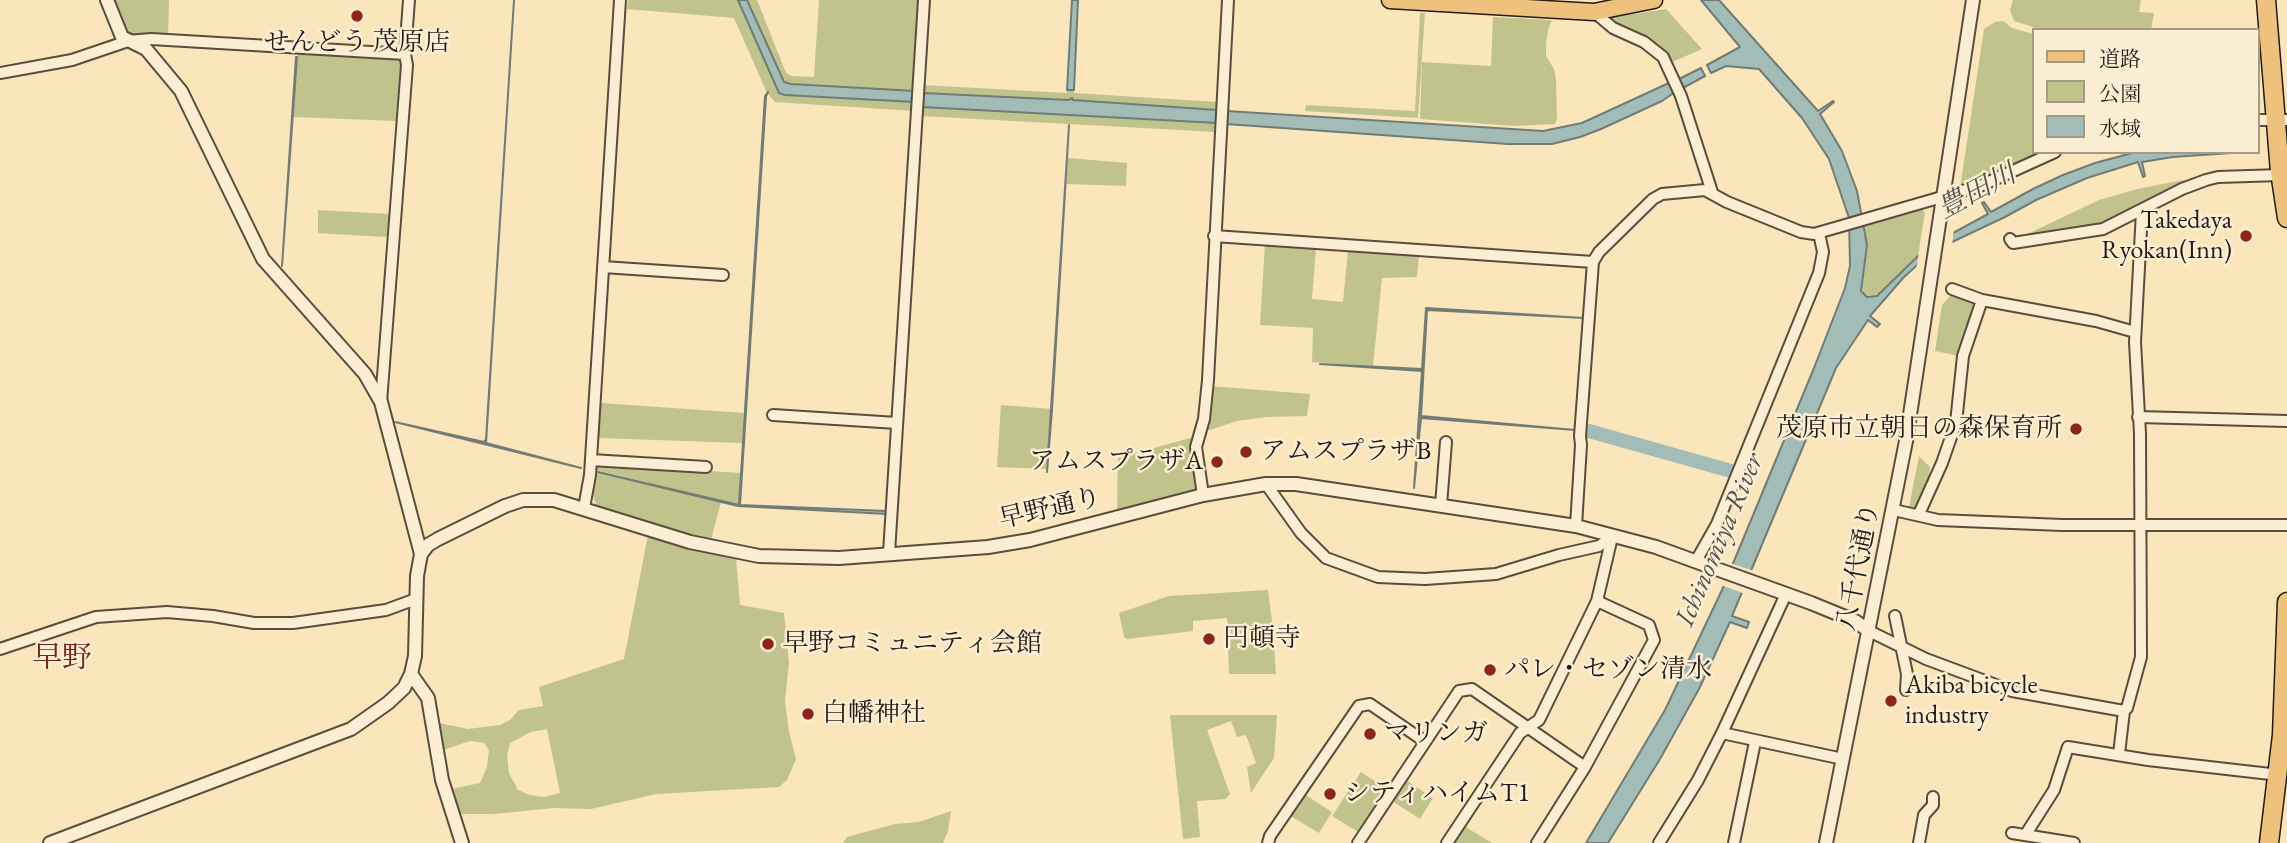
<!DOCTYPE html>
<meta charset="utf-8">
<style>
body{margin:0}
#map{position:relative;width:2287px;height:843px;overflow:hidden;background:#fbe5ba;font-family:"EB Garamond","Noto Serif JP",serif}
canvas{display:block}
.legend{position:absolute;left:2032px;top:28px;width:228px;height:126px;box-sizing:border-box;background:#fceed2;border:2px solid #a69986;margin:0;padding:9px 12px;list-style:none;font-size:21px;color:#251a14}
.legend li{display:flex;align-items:center;gap:14px;height:35px}
.legend b{width:35px;border:2px solid #a69986}
</style>
<div id="map">
<canvas width="2287" height="843"></canvas>
<ul class="legend">
<li><b style="height:9px;background:#eec27d"></b>道路</li>
<li><b style="height:19px;background:#c1c38d"></b>公園</li>
<li><b style="height:19px;background:#a2bdb8"></b>水域</li>
</ul>
</div>
<script>
const g = document.querySelector('canvas').getContext('2d');
g.lineJoin = 'round';
function paint(path, color) { g.fillStyle = color; g.fill(path, 'evenodd'); }
const poly = rows => new Path2D(rows.map(r => 'M' + r).join(''));
function trace(path, color, width, dash) { g.strokeStyle = color; g.lineWidth = width; g.lineCap = dash ? 'butt' : 'round'; g.setLineDash(dash || []); g.stroke(path); }
function label(font, color, halo, rows, align = 'center') {
  g.font = font + ' "EB Garamond","Noto Serif JP",serif'; g.lineWidth = 5; g.setLineDash([]); g.textBaseline = 'middle'; g.strokeStyle = halo; g.fillStyle = color; for (const [text, x, y, turn = 0] of rows) {
    g.save(); g.translate(x, y); g.rotate((+turn || 0) * Math.PI / 180); g.textAlign = isNaN(turn) ? turn : align; if (halo) g.strokeText(text, 0, 0); g.fillText(text, 0, 0); g.restore();
  }
}
paint(poly([
 [115,0,169,0,168,35,133,34,126,29],
 [628,0,738,0,785,95,915,102,914,111,775,102,767,93,734,18,627,9],
 [747,0,757,0,786,73,792,76,814,77,819,0,920,0,915,91,785,83,782,79],
 [2013,0,2141,0,2139,12,2154,13,2151,30,2042,30,2014,21,2010,10],
 [1666,9,1702,49,1670,63,1613,25,1609,18],
 [1420,13,1425,13,1418,118,1305,111,1306,105,1415,111],
 [1493,17,1552,20,1548,30,1546,44,1546,56,1554,69,1556,79,1557,119,1555,124,1514,126,1420,119,1422,62,1491,66],
 [2003,21,2012,28,2033,34,2033,152,2047,152,2012,169,1960,188,1984,29,1995,22],
 [298,53,400,59,403,65,401,99,397,121,293,117],
 [923,85,1067,93,1067,90,1074,90,1074,93,1217,102,1217,110,1072,100,1072,98,1069,100,923,93],
 [922,107,1068,113,1217,123,1216,132,921,116],
 [1068,158,1127,163,1126,186,1066,184],
 [2189,179,2106,224,2019,238,2099,200,2137,189],
 [1920,208,1925,212,1918,256,1877,296,1864,295,1861,284,1867,245,1864,224],
 [318,210,389,214,388,235,385,237,318,233],
 [1265,244,1316,248,1312,299,1343,302,1348,250,1419,255,1417,277,1382,278,1373,366,1312,362,1313,328,1260,325],
 [1953,293,1975,301,1977,304,1959,356,1935,351,1942,305],
 [1209,386,1310,394,1307,416,1266,417,1237,421,1204,432],
 [601,403,744,413,742,443,598,438],
 [1001,405,1051,409,1047,469,997,467],
 [1194,437,1200,490,1117,511,1118,458],
 [1919,456,1930,467,1928,481,1917,508,1909,507],
 [596,464,741,473,739,505,596,470],
 [596,472,721,502,711,540,691,536,597,507,593,495],
 [648,535,687,548,736,558,740,605,784,613,789,663,785,701,789,732,796,759,787,780,779,787,656,794,591,809,554,808,493,814,459,814,451,789,480,783,487,767,489,750,484,743,470,741,443,750,439,723,468,729,500,725,510,720,519,710,543,706,539,687,624,659],
 [547,729,560,793,544,797,530,795,518,790,509,773,507,755,510,743,531,732],
 [1268,590,1273,629,1276,674,1229,674,1227,618,1193,621,1193,631,1127,639,1124,637,1119,613,1169,596],
 [1170,715,1277,715,1274,758,1251,793,1247,767,1256,763,1246,735,1237,737,1231,721,1207,730,1230,794,1226,799,1197,801,1200,837,1183,839],
 [1361,772,1387,789,1358,832,1332,816],
 [1406,780,1433,798,1420,819,1392,801],
 [1304,794,1332,812,1319,833,1289,815],
 [951,811,948,831,943,843,843,843,847,837,895,824,919,822],
 [1464,826,1492,843,1452,843]
]), '#c1c38d');
const water = poly([
 [514,0,486,443,581,468,395,422,484,442,486,439,514,0],
 [738,0,747,0,784,82,791,84,915,91,915,102,785,95,779,93,738,0],
 [1072,0,1078,0,1074,90,1067,90,1072,0],
 [1701,0,1719,0,1818,111,1833,101,1834,102,1820,114,1842,151,1857,191,1867,245,1861,291,1867,297,1877,296,1918,256,1953,233,1988,214,1982,203,1984,202,1991,212,2033,189,2063,175,2095,163,2136,152,2246,152,2173,157,2142,162,2145,176,2143,177,2138,162,2087,178,2036,200,2005,217,1952,242,1924,259,1904,277,1870,316,1880,324,1877,327,1868,320,1836,368,1732,616,1749,622,1747,628,1730,622,1699,689,1660,759,1608,843,1586,843,1665,710,1722,590,1814,368,1845,288,1850,266,1849,218,1829,159,1802,118,1759,69,1726,66,1711,73,1707,65,1740,47,1701,0],
 [296,57,297,57,282,266,296,57],
 [1701,68,1705,76,1681,89,1677,80,1701,68],
 [1671,82,1675,92,1662,101,1601,129,1580,137,1552,144,1508,144,1226,124,1227,111,1543,131,1582,123,1671,82],
 [768,92,766,97,740,505,887,511,887,514,738,506,598,472,739,505,765,96,768,92],
 [923,93,1069,100,1072,98,1073,100,1217,110,1217,123,922,107,923,93],
 [1069,125,1052,410,1047,472,1051,409,1069,125],
 [1426,308,1584,318,1427,310,1421,416,1575,430,1421,418,1414,488,1422,371,1320,364,1422,369,1426,308]
]);
paint(water, '#a2bdb8');
trace(water, '#707c76', 2);
paint(poly([
 [1954,228,1952,246,1926,262,1916,271,1919,252],
 [1730,563,1754,571,1745,594,1721,585]
]), '#fbe5ba');
trace(poly([
 [1589,431,1731,471]
]), '#a2bdb8', 14);
const minor = poly([
 [1594,12,1613,28,1644,42,1663,57,1681,96,1712,192],
 [0,73,72,60,128,41,151,39,405,54],
 [2257,120,2287,120],
 [1214,236,1593,262],
 [2010,239,2013,243,2103,229,2182,189,2206,180,2218,177,2281,175],
 [603,267,723,275],
 [1952,289,1982,300,2096,321,2135,332],
 [381,402,407,65,405,54,409,0],
 [773,415,897,423],
 [2138,417,2287,421],
 [591,460,706,467],
 [1266,484,1301,533,1326,558,1378,577,1425,579,1496,574,1559,555,1599,546,1612,537],
 [1203,495,1196,447,1204,419,1208,380,1228,0],
 [1441,505,1446,442],
 [584,508,590,475,620,0],
 [1894,510,1938,520,2062,525,2287,525],
 [1919,514,1942,463,1956,423,1963,356,1982,300],
 [1576,526,1581,445,1580,436,1593,262,1599,252,1653,199,1662,194,1705,190,1727,202,1801,232,1814,234,1980,186,2055,152],
 [889,553,924,0],
 [1696,561,1717,524,1819,273,1823,252,1819,233],
 [1895,616,1907,674,1906,690],
 [1869,631,1926,659,2012,691,2124,711],
 [0,649,96,617,167,612,213,616,254,623,293,623,386,610,416,599],
 [1722,733,1843,759],
 [2119,754,2124,711,2127,708,2141,657,2140,434,2135,342,2142,211],
 [2012,833,2074,843],
 [2026,834,2054,790,2068,747,2148,760,2279,775],
 [1268,843,1270,836,1359,706,1370,704,1424,741],
 [1358,843,1459,691,1472,689,1585,767],
 [1447,843,1520,733,1539,720,1597,601,1612,537],
 [1537,843,1585,767,1654,640,1649,625,1597,601],
 [1659,843,1698,780,1722,733,1786,594],
 [1734,843,1755,742],
 [1919,843,1924,815,1933,805,1933,797]
]);
const tertiary = poly([
 [421,554,428,545,438,539,505,506,523,500,554,500,690,542,759,556,839,558,988,547,1030,540,1203,495,1266,484,1296,484,1576,526,1656,547,1700,563,1811,603,1855,621,1869,631],
 [411,674,428,698,442,780,462,843],
 [50,843,351,729,388,703,404,688,411,674,415,656,417,576,421,554,381,402,365,374,263,259,181,91,146,49,122,37,107,0],
 [1826,843,1906,441,1973,0]
]);
const primary = poly([
 [1390,0,1594,12,1654,0]
]);
const trunk = poly([
 [2266,0,2280,172,2287,218],
 [2269,843,2282,735,2287,602]
]);
trace(minor, '#5a4d3e', 14);
trace(tertiary, '#5a4d3e', 16);
trace(primary, '#251a14', 19);
trace(trunk, '#251a14', 21);
trace(minor, '#fceed2', 10);
trace(tertiary, '#fceed2', 12);
trace(primary, '#eec27d', 16);
trace(trunk, '#eec27d', 18);
for (const [x, y, r, color] of [
 [357,16,7,"#8f2418"],
 [2246,236,7,"#8f2418"],
 [2076,429,7,"#8f2418"],
 [1246,452,7,"#8f2418"],
 [1217,462,7,"#8f2418"],
 [1209,639,7,"#8f2418"],
 [768,644,7,"#8f2418"],
 [1490,670,7,"#8f2418"],
 [1891,701,7,"#8f2418"],
 [808,714,7,"#8f2418"],
 [1370,734,7,"#8f2418"],
 [1330,794,7,"#8f2418"]
]) { const dot = new Path2D(); dot.arc(x, y, r, 0, 2 * Math.PI); g.fillStyle = color; g.fill(dot); trace(dot, '#fceed2', 2.5); }
label('26px', '#251a14', '#fceed2', [
 ["せんどう 茂原店",357,43,"center"],
 ["Takedaya",2232,221,"right"],
 ["Ryokan(Inn)",2232,251,"right"],
 ["茂原市立朝日の森保育所",2062,429,"right"],
 ["アムスプラザB",1260,452],
 ["アムスプラザA",1203,462,"right"],
 ["円頓寺",1223,639],
 ["早野コミュニティ会館",782,644],
 ["パレ・セゾン清水",1504,670],
 ["Akiba bicycle",1905,686],
 ["industry",1905,716],
 ["白幡神社",822,714],
 ["マリンガ",1384,734],
 ["シティハイムT1",1344,794]
], 'left');
label('26px', '#251a14', '#fceed2', [
 ["早野通り",1050,509,-13],
 ["八千代通り",1859,567,-79]
]);
label('italic 28px', '#51534d', '#fceed2', [
 ["豊田川",1977,192,-28],
 ["Ichinomiya River",1720,540,-67]
]);
label('30px', '#7a1f14', '#fceed2', [
 ["早野",62,659]
]);
</script>
